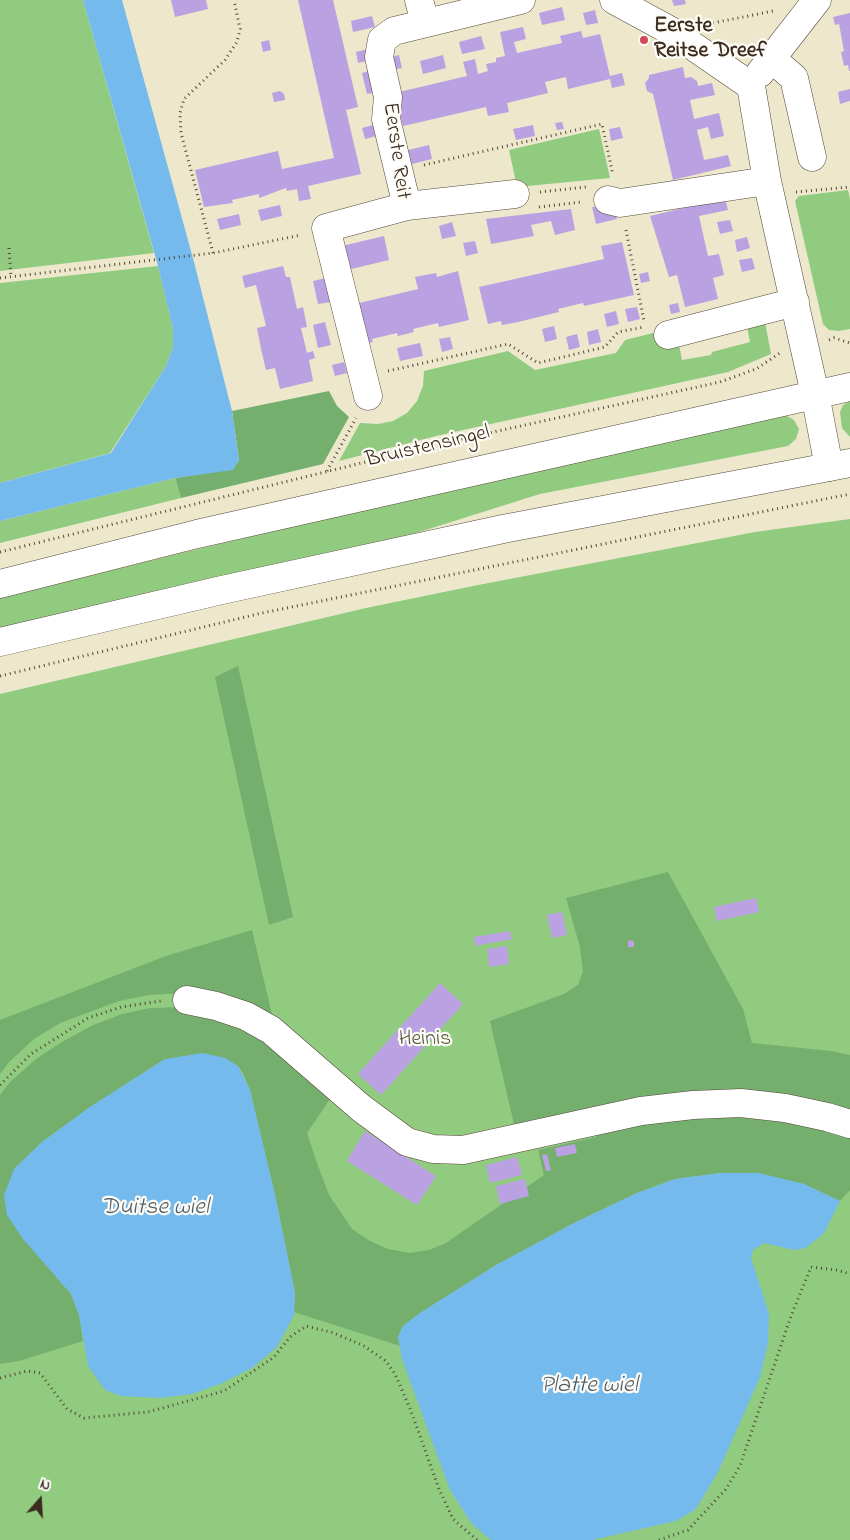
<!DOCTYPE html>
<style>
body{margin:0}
#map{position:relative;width:850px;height:1540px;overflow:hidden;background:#ede8cc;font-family:"Indie Flower",sans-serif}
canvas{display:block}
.north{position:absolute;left:15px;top:1475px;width:50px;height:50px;-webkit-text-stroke:4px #fdfcf7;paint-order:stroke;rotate:19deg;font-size:14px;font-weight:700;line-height:20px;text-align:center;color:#3b2a1e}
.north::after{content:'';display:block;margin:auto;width:18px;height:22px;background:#3b2a1e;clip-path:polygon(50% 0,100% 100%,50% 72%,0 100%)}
</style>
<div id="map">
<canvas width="850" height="1540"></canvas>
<div class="north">N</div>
</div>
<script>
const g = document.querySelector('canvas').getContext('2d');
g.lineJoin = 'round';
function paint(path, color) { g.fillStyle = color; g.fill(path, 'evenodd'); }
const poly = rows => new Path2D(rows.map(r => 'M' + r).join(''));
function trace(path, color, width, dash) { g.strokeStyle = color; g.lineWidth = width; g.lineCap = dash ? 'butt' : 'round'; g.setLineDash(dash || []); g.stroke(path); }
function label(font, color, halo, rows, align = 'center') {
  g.font = font + ' "Indie Flower",sans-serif'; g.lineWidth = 4.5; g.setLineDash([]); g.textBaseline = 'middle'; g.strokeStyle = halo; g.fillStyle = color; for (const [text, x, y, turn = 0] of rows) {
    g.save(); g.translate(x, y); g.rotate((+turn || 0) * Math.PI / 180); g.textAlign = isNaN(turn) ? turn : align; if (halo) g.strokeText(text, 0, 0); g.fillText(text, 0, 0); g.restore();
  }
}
paint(poly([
 [0,0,83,0,154,253,0,271],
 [599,129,610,178,517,187,509,150],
 [848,190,850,199,850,329,839,331,829,330,823,324,795,201,799,196],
 [158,266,173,329,173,347,166,366,110,453,0,483,0,283],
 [764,317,771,354,728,372,436,436,339,461,360,423,378,424,393,421,407,413,417,401,423,386,424,371,508,351,535,370,616,353,625,340,661,331,678,340,682,360,711,355,712,352,750,342,746,322],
 [850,401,850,437,842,428,840,412,843,405],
 [785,415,794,420,799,429,796,439,788,446,540,494,413,534,0,628,0,598,198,549,563,463],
 [175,478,181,498,0,543,0,521],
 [850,519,850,1540,0,1540,0,694,366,608,473,586,755,532]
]), '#90cb80');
paint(poly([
 [329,391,337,406,349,417,323,464,181,498,175,478,233,469,239,460,232,411],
 [238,666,293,917,269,925,215,677],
 [668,872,743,1009,752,1043,831,1051,850,1055,850,1117,786,1100,516,1133,490,1021,564,994,578,985,583,971,580,947,566,898],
 [252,930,274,1023,186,993,149,995,119,1001,60,1023,34,1039,9,1062,0,1074,0,1020,166,956],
 [186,1007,243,1022,332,1096,307,1133,317,1163,329,1195,352,1229,370,1241,388,1249,410,1253,429,1250,446,1243,544,1175,538,1150,596,1137,595,1128,740,1110,850,1131,850,1190,840,1201,804,1184,720,1173,675,1179,637,1193,576,1222,496,1265,420,1313,403,1326,398,1337,400,1346,294,1312,295,1293,276,1199,250,1090,243,1073,238,1066,165,1059,90,1107,42,1142,14,1169,56,1277,71,1294,79,1315,83,1341,19,1361,0,1364,0,1095,10,1082,36,1059,60,1043,91,1026,122,1014,150,1008]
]), '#74af6e');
paint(poly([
 [83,0,122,0,194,262,232,411,239,460,233,470,175,478,0,521,0,483,111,453,166,366,173,347,173,329,158,266],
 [203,1053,225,1058,238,1066,250,1090,276,1199,295,1293,294,1315,277,1347,252,1368,220,1384,192,1394,160,1398,121,1396,105,1390,88,1366,79,1315,71,1294,23,1239,7,1215,4,1195,14,1169,42,1142,90,1107,165,1059],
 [720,1173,759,1173,804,1184,840,1201,824,1233,806,1248,794,1250,764,1243,753,1250,751,1258,769,1314,768,1343,760,1377,718,1472,696,1509,676,1521,592,1540,491,1540,472,1524,450,1490,402,1359,398,1337,403,1326,420,1313,496,1265,576,1222,637,1193,675,1179]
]), '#75baec');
paint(poly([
 [171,0,206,0,208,9,175,17],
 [298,0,333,0,358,107,346,110,361,174,308,186,311,199,299,201,297,189,287,191,286,188,259,198,259,194,232,200,233,203,204,207,195,170,278,151,282,169,334,158],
 [672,0,685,0,686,4,674,6],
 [562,7,565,20,542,25,539,13],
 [595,10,598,23,586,25,583,13],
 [850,13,850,71,849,71,848,65,844,66,841,52,844,51,839,24,835,25,833,17],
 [372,16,375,27,353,32,351,21],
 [523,27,526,39,514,42,517,53,562,43,560,36,581,31,583,38,600,34,610,76,622,73,625,85,612,88,610,79,568,89,566,77,545,82,548,93,507,103,509,112,488,116,486,107,403,126,395,93,467,76,463,62,475,59,478,74,488,71,486,64,496,62,496,58,505,56,500,32],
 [481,36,485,49,462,54,459,42],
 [269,40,271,50,263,52,261,42],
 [368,49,371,60,358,63,356,52],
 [399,55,402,68,390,70,387,58],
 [443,55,446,68,423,74,420,61],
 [683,67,685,78,691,77,697,81,698,86,712,83,715,95,690,100,694,119,719,113,724,136,711,139,708,127,697,130,704,160,728,155,731,166,673,180,653,94,647,91,645,83,649,78,649,75],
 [373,70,378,92,367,94,362,73],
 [850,89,850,101,840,104,838,92],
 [280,91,284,94,285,100,274,102,272,93],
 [562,122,564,129,557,130,555,123],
 [373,125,376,136,365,139,362,128],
 [533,125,535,136,516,140,513,129],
 [620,127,623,138,611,141,609,129],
 [429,145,432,159,412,164,408,150],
 [725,198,728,210,699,216,708,256,719,254,724,275,713,278,718,299,685,307,677,275,669,277,650,216],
 [280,205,282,216,261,221,258,210],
 [614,205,617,219,596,224,592,207],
 [571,209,575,230,555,235,551,221,531,225,534,236,491,244,486,219],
 [239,214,241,225,220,230,217,219],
 [730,220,733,231,720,234,717,222],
 [452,222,456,236,442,239,439,226],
 [384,236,389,260,347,270,342,246],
 [747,237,750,248,737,252,735,240],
 [475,241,478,253,466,256,463,243],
 [622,242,634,295,584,306,583,303,558,309,559,312,518,322,502,325,501,321,488,324,479,287,604,259,601,246],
 [752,258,755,269,742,272,739,260],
 [283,266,286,277,290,277,297,309,303,307,307,327,301,328,307,353,313,351,315,358,309,360,313,381,280,389,275,368,266,370,261,349,257,328,266,326,256,285,245,288,242,276],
 [458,271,469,320,439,327,438,323,413,329,414,332,398,336,397,333,372,339,373,342,364,344,355,304,418,289,415,277,436,273,437,277],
 [648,272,650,281,641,283,639,274],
 [326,278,331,302,318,304,313,281],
 [678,303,680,312,671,314,669,305],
 [637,307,640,319,628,322,625,309],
 [616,311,619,324,607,327,604,314],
 [325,322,331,345,318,348,313,325],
 [554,326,557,339,545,342,542,329],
 [598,329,601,342,589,345,587,332],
 [577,334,580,347,569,350,566,337],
 [450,337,453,349,442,352,439,339],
 [420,343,423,356,400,361,397,348],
 [344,362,347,373,335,376,332,365],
 [756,898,759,912,717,921,714,907],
 [562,912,567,935,552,938,547,915],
 [510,931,512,939,475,946,474,937],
 [628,940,634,941,634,947,628,947],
 [507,946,509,964,489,967,487,949],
 [440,983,463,1004,381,1095,358,1074],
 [365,1131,436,1176,417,1205,347,1161],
 [575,1144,577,1153,557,1157,555,1148],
 [547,1154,551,1170,546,1171,542,1155],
 [517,1157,522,1175,490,1183,486,1165],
 [525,1179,529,1196,500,1204,496,1186]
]), '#baa1e2');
const minor = poly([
 [419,0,425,23],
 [614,0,671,31,751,86,767,181,815,394,829,467],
 [771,58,794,78,812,157],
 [760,73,817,0],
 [608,200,620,203,767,181],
 [407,206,515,194],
 [668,335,795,302],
 [368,396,326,228,407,206,386,119,388,97,379,57,382,40,394,31,521,0],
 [187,1000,216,1006,246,1016,271,1030,361,1108,407,1142,433,1149,463,1150,641,1111,693,1105,741,1103,785,1108,827,1117,850,1124]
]);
const major = poly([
 [0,584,197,534,850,387],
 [0,642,222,590,503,529,850,463]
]);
trace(minor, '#564638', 29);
trace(major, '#564638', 29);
trace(poly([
 [708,24,773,11],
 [424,165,602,124,613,175],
 [540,192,586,187],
 [796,192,850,187],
 [539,207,582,202],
 [626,230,644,321],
 [9,248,11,277],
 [213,253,181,133,180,113,184,99,225,60,237,42,240,29,234,0],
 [0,278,213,253,301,235],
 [829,340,834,338,850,343],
 [388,371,508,344,538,363,605,347,618,332,644,327],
 [327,471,356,418],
 [0,552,439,444,720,382,756,369,780,353],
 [0,676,262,613,850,494],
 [0,1085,31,1054,88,1018,121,1007,161,1001],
 [0,1378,27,1371,40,1373,67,1409,84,1418,148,1412,224,1391,274,1357,290,1337,306,1326,334,1333,364,1346,386,1361,395,1374,411,1411,439,1489,453,1519,477,1540],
 [659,1540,688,1530,726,1489,740,1466,791,1316,811,1267,837,1270,850,1274]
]), '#564638', 3, [1, 4]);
trace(minor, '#fff', 28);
trace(major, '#fff', 28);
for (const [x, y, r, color] of [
 [644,40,5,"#d1495b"]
]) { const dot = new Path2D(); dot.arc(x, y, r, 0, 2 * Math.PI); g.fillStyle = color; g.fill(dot); trace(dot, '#fdfcf7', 2); }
label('bold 22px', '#3b2a1e', '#fdfcf7', [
 ["Eerste",654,27],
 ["Reitse Dreef",654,52]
], 'left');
label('22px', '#3b2a1e', '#fdfcf7', [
 ["Eerste Reit",395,151,82],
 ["Bruistensingel",428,448,-13]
]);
label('22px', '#545a3b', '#fdfcf7', [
 ["Heinis",425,1040]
]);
label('italic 24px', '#4f5c66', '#fdfcf7', [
 ["Duitse wiel",155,1209],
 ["Platte wiel",589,1387]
]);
</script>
